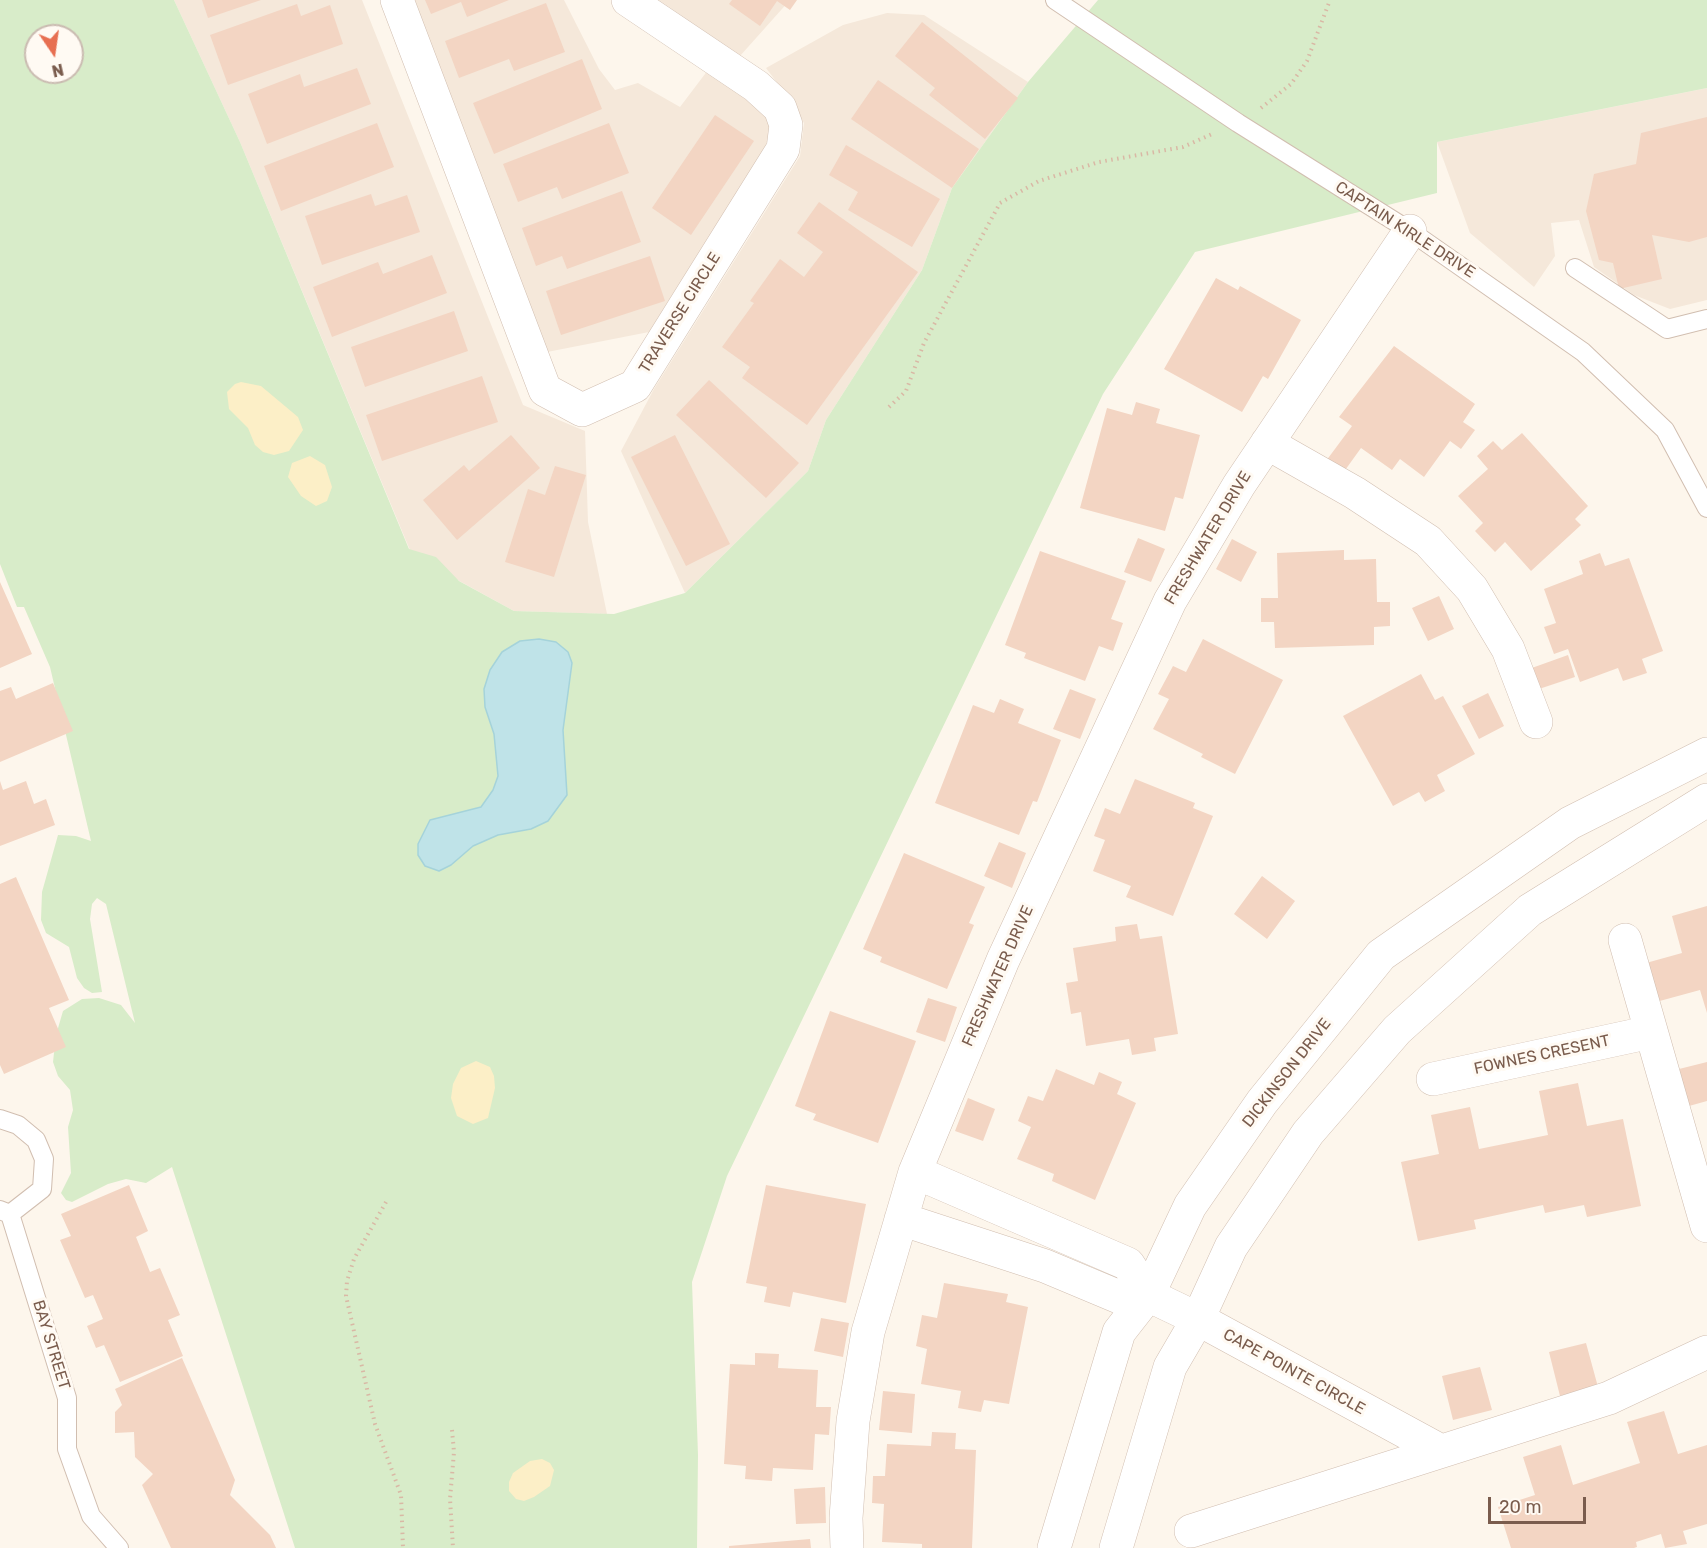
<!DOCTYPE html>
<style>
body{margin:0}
#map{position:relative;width:1707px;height:1548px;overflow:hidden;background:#fdf6ec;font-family:Rubik,sans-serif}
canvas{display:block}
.north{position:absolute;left:24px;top:24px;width:60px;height:60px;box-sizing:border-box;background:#fffaf3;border:2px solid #cabbb1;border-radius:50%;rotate:167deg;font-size:16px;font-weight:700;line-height:24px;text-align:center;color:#7a5c4d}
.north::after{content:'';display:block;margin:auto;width:21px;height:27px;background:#e76f51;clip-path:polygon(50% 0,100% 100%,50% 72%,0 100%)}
.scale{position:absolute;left:1488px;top:1497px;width:98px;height:27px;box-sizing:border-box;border:3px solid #7a5c4d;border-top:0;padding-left:8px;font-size:18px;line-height:21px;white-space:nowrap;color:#7a5c4d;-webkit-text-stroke:4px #fffaf3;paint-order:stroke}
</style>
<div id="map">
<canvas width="1707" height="1548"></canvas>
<div class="north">N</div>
<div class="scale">20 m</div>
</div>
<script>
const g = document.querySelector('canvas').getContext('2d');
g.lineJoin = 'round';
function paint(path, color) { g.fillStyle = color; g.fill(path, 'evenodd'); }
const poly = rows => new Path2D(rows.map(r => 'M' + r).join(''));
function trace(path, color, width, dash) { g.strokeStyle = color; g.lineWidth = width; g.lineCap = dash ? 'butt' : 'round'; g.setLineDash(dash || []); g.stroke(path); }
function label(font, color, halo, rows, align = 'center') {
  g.font = font + ' Rubik,sans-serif'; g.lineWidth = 6; g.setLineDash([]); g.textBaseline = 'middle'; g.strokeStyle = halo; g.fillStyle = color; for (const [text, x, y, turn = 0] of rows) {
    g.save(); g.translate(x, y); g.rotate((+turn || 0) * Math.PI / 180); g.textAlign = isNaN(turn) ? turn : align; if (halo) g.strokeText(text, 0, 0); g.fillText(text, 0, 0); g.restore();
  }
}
paint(poly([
 [174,0,362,0,523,405,585,431,588,522,607,614,514,611,412,555,240,142],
 [409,0,564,0,599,69,615,90,638,83,680,107,708,70,763,105,771,130,765,147,649,332,542,353],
 [659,0,790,0,740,56],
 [887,13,924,15,1028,82,952,188,922,270,826,420,808,471,685,593,621,451,654,389,800,156,804,123,791,101,766,68,843,25],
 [1707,88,1707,300,1670,309,1634,295,1594,267,1579,220,1551,223,1555,256,1534,287,1470,233,1437,142]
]), '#f5e8da');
paint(poly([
 [0,0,174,0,240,142,409,549,436,557,459,581,514,611,614,614,685,593,808,471,826,420,922,270,952,188,1028,82,1098,0,1707,0,1707,88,1437,142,1437,193,1195,252,1103,394,727,1176,692,1282,698,1455,697,1548,295,1548,172,1167,146,1183,126,1179,108,1184,72,1202,66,1200,61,1193,71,1173,68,1127,73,1110,70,1090,58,1076,53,1062,56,1035,63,1011,82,999,99,998,121,1005,135,1023,106,904,97,898,92,904,90,919,102,992,92,993,84,988,77,978,69,947,46,933,41,920,42,892,58,835,76,836,91,841,50,667,24,607,17,607,0,564],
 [36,36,72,36,72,72,36,72]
]), '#d8ecc9');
paint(poly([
 [241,382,261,386,298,417,303,430,289,451,274,455,263,452,255,445,248,428,229,409,227,392,235,384],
 [310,456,325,465,332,487,327,501,316,506,301,496,288,477,292,463],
 [476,1061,490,1067,494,1076,495,1088,488,1118,473,1124,457,1116,451,1098,453,1084,461,1068],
 [542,1459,550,1463,554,1470,550,1486,534,1497,524,1501,516,1499,509,1491,509,1482,513,1473,530,1461]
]), '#fcefc7');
const water = poly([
 [539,639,556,642,568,652,572,663,563,730,567,795,548,821,531,829,498,835,473,846,451,865,439,871,425,866,418,855,418,844,430,820,481,807,493,790,498,776,494,734,485,707,484,689,490,670,502,652,520,641,539,639]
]);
paint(water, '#bfe3e8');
trace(water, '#a5d3da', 1.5);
paint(poly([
 [202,0,261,0,208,18],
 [425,0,509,0,467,17,461,2,431,14],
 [732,0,797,0,790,10,777,1,760,26,729,4],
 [546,3,565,52,514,71,509,59,459,78,445,41],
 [297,4,301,16,330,5,343,44,228,85,210,35],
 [922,22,1018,98,985,139,929,95,935,88,895,56],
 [582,59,602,109,494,154,473,103],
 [357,68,371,104,267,144,248,94,300,74,304,87],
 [878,80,979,149,952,188,851,119],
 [715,115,754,141,691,235,652,208],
 [1707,117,1707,237,1689,242,1652,235,1662,279,1619,289,1613,263,1599,260,1586,211,1594,174,1636,164,1641,133],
 [377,123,394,167,281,211,264,166],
 [609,123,629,173,562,199,557,187,518,202,503,164],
 [846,145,940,199,912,247,848,210,858,192,829,175],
 [622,191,641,242,567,269,562,256,536,266,522,228],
 [371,194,375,206,407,195,420,232,322,265,305,216],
 [819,202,918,272,807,425,742,378,750,367,722,347,754,303,750,301,780,259,804,277,823,252,797,233],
 [432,255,447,293,332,337,313,287,378,262,383,274],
 [650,256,665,301,561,335,546,291],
 [1216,278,1238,290,1240,286,1301,320,1268,379,1263,376,1242,412,1164,369],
 [454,311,468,351,365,387,351,347],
 [1394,346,1475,404,1463,422,1475,430,1461,449,1450,441,1424,477,1400,459,1392,470,1361,448,1343,473,1326,461,1352,426,1339,417],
 [482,376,498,422,382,461,366,415],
 [709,380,799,463,766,498,676,415],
 [1136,402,1160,409,1156,423,1200,435,1183,499,1175,497,1165,531,1080,508,1107,408,1132,415],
 [1522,433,1588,506,1575,519,1581,525,1531,571,1505,542,1495,552,1475,531,1483,523,1458,496,1488,469,1477,456,1493,441,1502,450],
 [511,435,540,468,457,540,423,500,464,465,469,471],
 [675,435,730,544,686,566,631,457],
 [555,466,586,475,554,577,505,562,528,489,545,495],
 [1138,538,1165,549,1151,582,1124,572],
 [1232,539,1257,552,1241,582,1216,569],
 [1344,550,1344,560,1376,559,1377,602,1390,602,1390,626,1374,627,1374,645,1275,648,1274,622,1261,622,1261,598,1278,598,1277,553],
 [1040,551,1126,581,1111,619,1123,623,1113,651,1099,646,1085,681,1024,658,1026,653,1005,645],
 [1600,553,1605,566,1629,558,1663,651,1642,659,1647,673,1623,681,1618,668,1580,682,1568,649,1554,654,1544,627,1556,623,1544,589,1583,574,1579,561],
 [0,582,32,654,0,668],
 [1439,596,1454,629,1428,641,1412,608],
 [1203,639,1283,680,1235,774,1201,757,1203,754,1153,729,1169,699,1158,694,1173,666,1186,672],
 [1568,655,1575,677,1536,690,1529,669],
 [1421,674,1435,700,1443,696,1475,754,1437,775,1445,791,1425,802,1419,792,1393,806,1343,716],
 [53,683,73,731,0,762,0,691,11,687,16,699],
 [1070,689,1096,699,1080,739,1053,729],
 [1488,693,1504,726,1479,739,1462,706],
 [1000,699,1024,709,1018,723,1061,740,1037,802,1033,801,1019,835,935,803,973,705,994,713],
 [1135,779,1195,803,1193,808,1213,816,1173,916,1126,897,1131,886,1093,871,1105,840,1094,836,1105,808,1120,814],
 [0,781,3,790,26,781,34,804,46,799,55,825,0,846],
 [999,842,1026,853,1012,888,984,876],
 [904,853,985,887,969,923,974,925,947,989,880,962,882,957,863,949],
 [1262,876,1295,901,1267,939,1234,914],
 [16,877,69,1000,49,1008,66,1047,4,1074,0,1065,0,884],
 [1707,906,1707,1013,1700,990,1656,1002,1646,963,1682,953,1672,916],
 [1137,924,1140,939,1162,936,1178,1034,1154,1038,1156,1051,1132,1055,1129,1039,1086,1046,1081,1012,1071,1014,1066,983,1078,981,1073,948,1116,941,1115,927],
 [928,998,957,1007,945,1042,916,1032],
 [830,1011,916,1041,878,1143,813,1120,816,1114,795,1106],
 [1707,1062,1707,1101,1689,1106,1679,1069],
 [1056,1069,1094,1085,1099,1072,1122,1082,1117,1094,1136,1103,1095,1200,1052,1181,1054,1174,1017,1159,1031,1127,1018,1121,1028,1096,1043,1101],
 [1578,1083,1587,1126,1623,1119,1641,1206,1587,1217,1584,1205,1545,1213,1543,1205,1474,1220,1476,1229,1418,1241,1401,1162,1439,1154,1431,1115,1470,1107,1479,1149,1548,1135,1539,1091],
 [968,1098,995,1109,983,1141,955,1131],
 [129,1185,148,1231,136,1237,150,1272,160,1268,180,1315,168,1320,183,1356,120,1382,104,1345,96,1348,87,1326,103,1319,93,1295,85,1298,60,1240,71,1236,61,1214],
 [766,1185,866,1204,846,1303,793,1292,790,1307,764,1302,767,1287,746,1283],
 [944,1283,1008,1294,1006,1302,1028,1307,1009,1404,984,1400,981,1412,958,1408,961,1391,921,1384,927,1349,916,1346,922,1315,937,1318],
 [821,1318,849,1323,843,1357,814,1351],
 [1586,1343,1598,1387,1560,1396,1549,1352],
 [755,1353,779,1354,778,1368,818,1370,816,1407,831,1407,829,1435,815,1434,813,1470,773,1468,772,1481,745,1479,746,1466,724,1464,730,1364,755,1365],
 [182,1358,235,1480,230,1495,270,1535,276,1548,171,1548,142,1485,153,1474,135,1457,134,1432,115,1433,115,1412,122,1405,115,1389],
 [1480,1367,1492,1410,1453,1420,1442,1376],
 [883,1391,915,1394,912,1433,879,1430],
 [1664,1411,1678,1454,1707,1445,1707,1524,1683,1531,1687,1544,1665,1548,1661,1534,1636,1542,1637,1547,1634,1548,1511,1548,1498,1507,1535,1495,1523,1457,1561,1445,1573,1485,1640,1463,1627,1422],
 [932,1432,956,1433,955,1449,976,1450,972,1548,922,1548,922,1544,882,1542,884,1504,872,1503,873,1476,885,1476,887,1444,931,1446],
 [825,1487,826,1523,796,1524,794,1489],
 [810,1539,811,1548,729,1548,729,1546]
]), '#f3d5c3');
const service = poly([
 [1055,0,1238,123,1410,231,1583,352,1665,430,1707,508],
 [1575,268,1667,329,1707,319],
 [0,1119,18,1125,36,1140,44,1159,42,1189,10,1214],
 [0,1210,10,1214,67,1398,67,1449,91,1516,119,1548]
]);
const minor = poly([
 [397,0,545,390,582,410,635,386,783,149,786,125,780,108,756,86,628,0],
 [1267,443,1355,493,1428,541,1472,589,1508,649,1536,722],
 [1625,940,1707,1226],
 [1433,1079,1651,1032],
 [915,1172,1128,1264,1148,1295],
 [901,1219,1045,1266,1119,1297,1148,1295,1198,1319,1439,1450],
 [1191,1531,1609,1398,1707,1352],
 [847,1548,846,1518,853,1421,868,1332,915,1172,1003,960,1170,601,1239,485,1410,231],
 [1054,1548,1119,1332,1148,1295,1190,1206,1262,1102,1381,955,1570,823,1707,754],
 [1116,1548,1170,1367,1198,1319,1231,1247,1308,1133,1397,1030,1530,910,1707,800]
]);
trace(service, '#d1beb0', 20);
trace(minor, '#d1beb0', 34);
trace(poly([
 [1261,108,1291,84,1307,61,1330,0],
 [889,407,906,391,924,343,1000,203,1039,181,1099,162,1183,147,1212,134],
 [386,1202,354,1259,347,1281,346,1296,375,1424,401,1495,403,1548],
 [452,1430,454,1452,450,1499,453,1548]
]), '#d9b8a5', 4, [1.5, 4.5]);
trace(service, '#fff', 18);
trace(minor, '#fff', 33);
label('16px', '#7a5c4d', '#fffaf3', [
 ["CAPTAIN KIRLE DRIVE",1405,230,33],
 ["TRAVERSE CIRCLE",680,313,-58],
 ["FRESHWATER DRIVE",1208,538,-59],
 ["FRESHWATER DRIVE",998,976,-66],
 ["FOWNES CRESENT",1542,1055,-12],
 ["DICKINSON DRIVE",1287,1073,-52],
 ["BAY STREET",51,1345,73],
 ["CAPE POINTE CIRCLE",1294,1372,29]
]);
</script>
